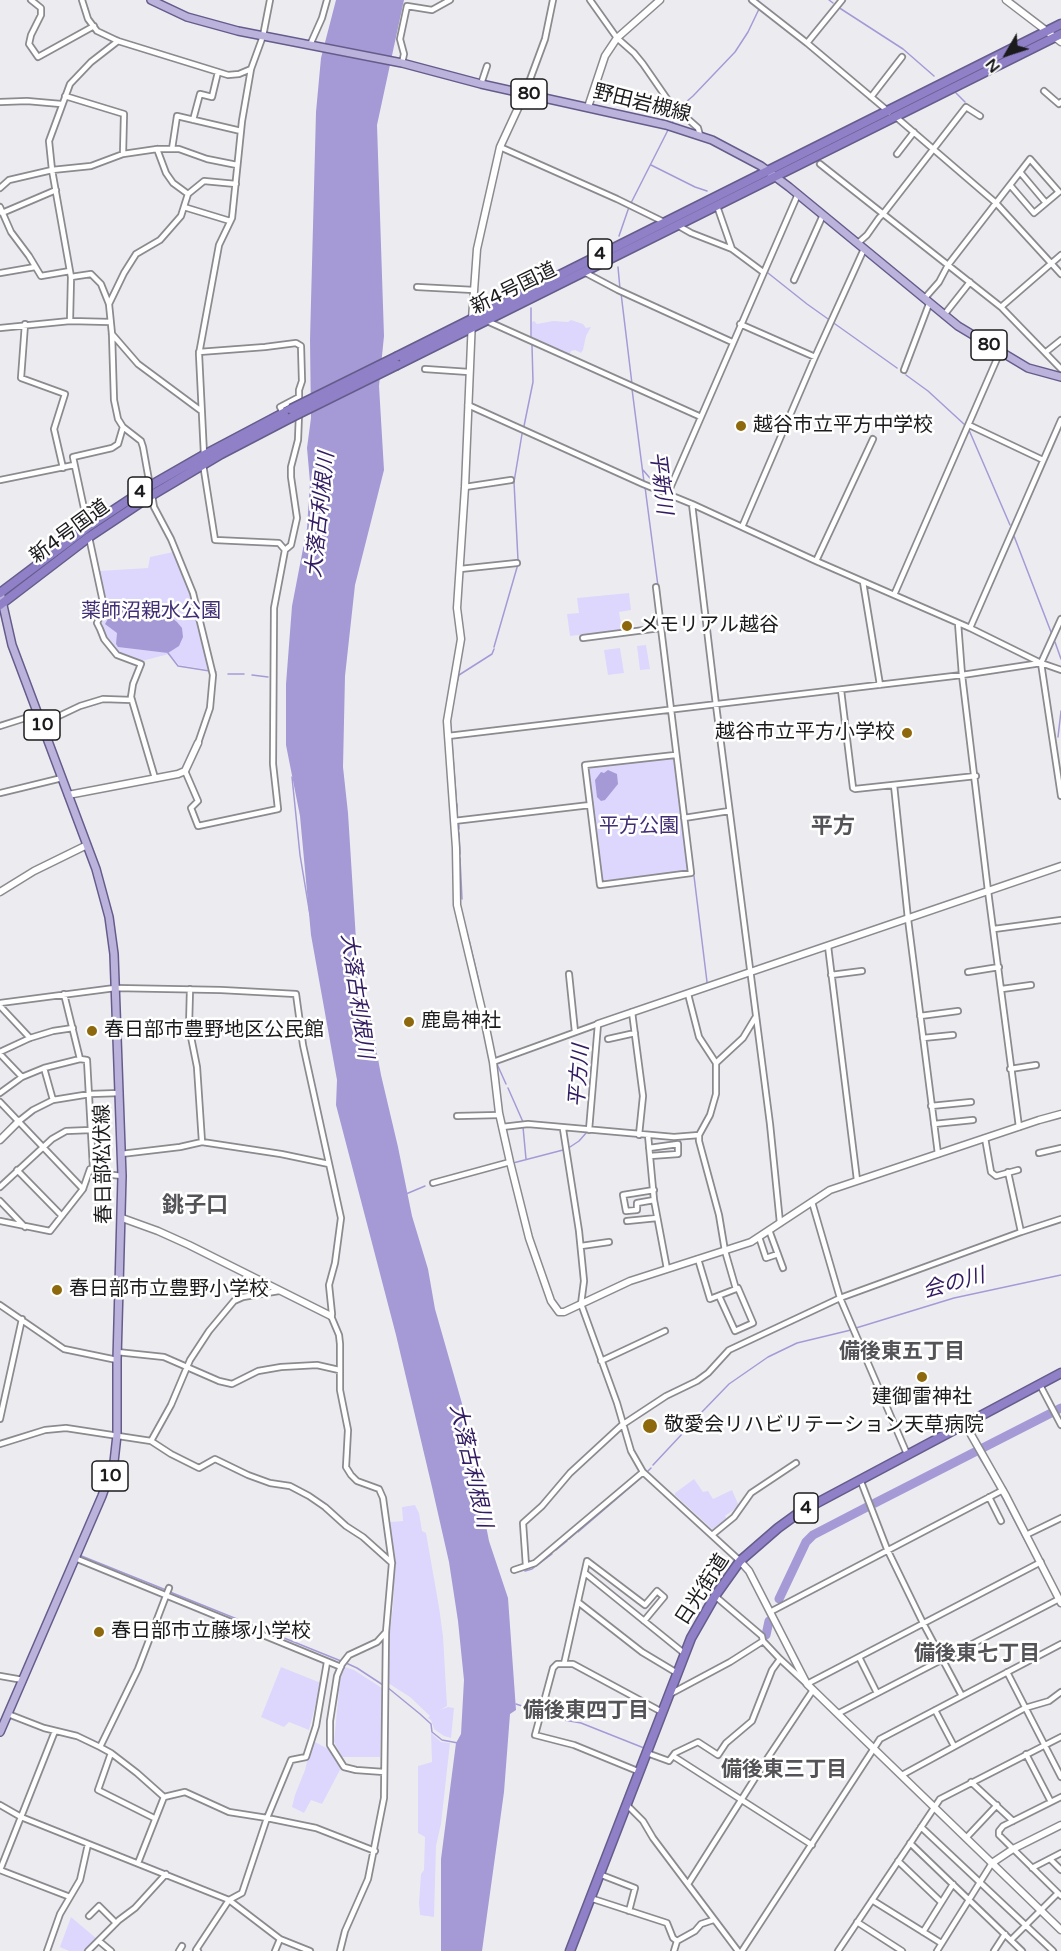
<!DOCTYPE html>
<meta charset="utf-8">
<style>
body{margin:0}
#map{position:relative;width:1061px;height:1951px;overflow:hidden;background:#ececf0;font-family:"Varela Round",sans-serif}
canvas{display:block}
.north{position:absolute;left:977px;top:24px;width:60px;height:60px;-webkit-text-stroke:4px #fff;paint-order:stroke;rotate:231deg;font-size:16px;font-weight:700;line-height:24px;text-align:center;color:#1b1a1c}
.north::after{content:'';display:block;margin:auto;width:21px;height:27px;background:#1b1a1c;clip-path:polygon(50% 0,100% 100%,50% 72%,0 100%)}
</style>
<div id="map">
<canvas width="1061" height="1951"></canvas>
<div class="north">N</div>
</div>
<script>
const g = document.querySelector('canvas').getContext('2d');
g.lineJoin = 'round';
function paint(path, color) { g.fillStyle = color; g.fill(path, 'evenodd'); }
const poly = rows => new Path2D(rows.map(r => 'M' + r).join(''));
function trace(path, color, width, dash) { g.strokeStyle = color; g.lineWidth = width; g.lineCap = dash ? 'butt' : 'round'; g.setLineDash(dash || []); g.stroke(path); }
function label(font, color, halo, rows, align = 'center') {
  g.font = font + ' "Varela Round","Noto Sans JP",sans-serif'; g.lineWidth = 5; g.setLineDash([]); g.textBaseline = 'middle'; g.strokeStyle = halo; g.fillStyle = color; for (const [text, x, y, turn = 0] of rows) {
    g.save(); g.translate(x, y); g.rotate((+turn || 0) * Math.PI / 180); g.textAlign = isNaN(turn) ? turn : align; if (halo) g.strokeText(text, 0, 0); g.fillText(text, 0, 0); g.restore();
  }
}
paint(poly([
 [571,320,583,324,586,328,591,327,586,336,583,350,581,353,575,350,571,351,569,356,532,338,532,322,534,321,537,324,553,321,568,322],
 [173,552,191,593,211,670,179,665,169,654,142,661,120,653,101,629,100,623,107,610,99,571,148,568,150,557],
 [629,593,631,610,619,612,622,630,570,636,567,614,579,613,577,598],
 [646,645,650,669,640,670,637,646],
 [620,648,624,673,608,675,604,650],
 [675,755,691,873,600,885,585,765],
 [694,1479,703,1492,708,1491,713,1499,732,1490,739,1506,725,1516,727,1519,715,1528,712,1529,675,1495,675,1493],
 [415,1505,419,1513,422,1531,426,1533,439,1607,443,1636,447,1706,440,1710,448,1707,454,1708,451,1738,444,1736,434,1729,431,1720,428,1718,430,1716,410,1697,388,1683,390,1629,393,1607,395,1557,390,1522,403,1521,402,1507],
 [281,1667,321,1683,309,1730,289,1722,284,1727,261,1717],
 [345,1667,354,1670,382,1688,380,1757,342,1757,334,1742,340,1679],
 [431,1733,441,1742,450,1743,441,1824,436,1846,434,1917,420,1915,419,1903,421,1874,424,1870,425,1837,418,1833,418,1766,432,1762],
 [315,1742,330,1750,341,1768,322,1804,311,1800,304,1813,292,1807,295,1795,305,1770,311,1745],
 [71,1917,97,1939,84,1951,69,1951,60,1947]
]), '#ddd7fd');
paint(poly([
 [336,0,404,0,377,125,384,336,379,386,384,470,355,585,345,676,343,767,348,813,356,940,381,1075,398,1147,412,1216,428,1269,435,1309,463,1407,489,1541,508,1598,516,1710,510,1714,504,1792,482,1951,441,1951,441,1859,456,1743,461,1734,464,1680,458,1621,449,1562,432,1487,396,1335,336,1105,337,1080,311,935,300,816,286,745,286,684,292,606,307,528,310,482,307,448,311,418,310,340,316,112,321,58],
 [119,600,134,601,136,604,143,606,147,602,155,604,177,622,182,628,183,637,179,646,168,653,118,647,116,644,117,633,105,624,112,612,110,607],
 [608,770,617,774,618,784,605,800,601,801,597,797,595,780,601,772,604,773]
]), '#a59ad6');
trace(poly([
 [829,0,833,3],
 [838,7,903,49,934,76],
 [956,93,965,102],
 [672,123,679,108,693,96,735,52,748,32,759,9],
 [651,165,695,187,707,191],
 [631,203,668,130],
 [619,236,629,207],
 [733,247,761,268],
 [618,267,620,289],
 [768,273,807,304,897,368],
 [621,293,632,384],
 [531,308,531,337],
 [906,375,928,391,965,425],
 [632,389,644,482],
 [524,426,533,382,532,345],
 [969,430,1010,525],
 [643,470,655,484,664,489],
 [645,487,658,586],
 [1014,536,1051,632],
 [518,560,514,482,522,434],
 [1055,642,1061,659],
 [494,647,518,564],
 [168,653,178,666,216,672],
 [228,674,244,674],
 [252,675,268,677],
 [456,686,459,675,492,654,494,649],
 [450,717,451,733],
 [1058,737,1061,711],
 [452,744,456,796],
 [292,777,300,855,310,915],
 [456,799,456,801],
 [457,804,457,815],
 [459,825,459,829],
 [459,833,460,854],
 [460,858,462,899],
 [694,876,707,982],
 [466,928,466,930],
 [467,933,468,937],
 [469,940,479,982],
 [497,1064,506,1084],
 [508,1088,523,1122],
 [592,1122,594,1103],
 [523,1127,526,1159],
 [570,1147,579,1141,587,1132],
 [513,1163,563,1150],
 [406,1194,425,1186],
 [856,1328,954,1298,1061,1275],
 [699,1415,729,1384,768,1357,797,1343,851,1330],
 [976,1452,992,1478,1051,1590],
 [653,1465,697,1418],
 [648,1471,651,1468],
 [578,1532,642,1477],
 [569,1539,576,1533],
 [556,1550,567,1541],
 [79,1555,166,1590],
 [525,1571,532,1569,552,1554],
 [170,1592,341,1661],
 [346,1663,357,1668,383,1685],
 [387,1687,420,1714,431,1724,432,1732,442,1740,458,1743],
 [516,1704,564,1720,581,1723,644,1748]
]), '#a59ad6', 1.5);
trace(poly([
 [875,1503,1061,1408],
 [779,1599,806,1542,813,1535,867,1507],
 [766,1635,769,1621]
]), '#a59ad6', 9);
const street = poly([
 [31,0,41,8,41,15,31,35,29,44,38,57,94,26],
 [82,0,88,19,97,31,118,41,228,75,239,74,251,69],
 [590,0,617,38,634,53,643,64,670,103,698,128,700,135],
 [752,0,807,43,889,112],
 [807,43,842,0],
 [310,45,322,18,327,0],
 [402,63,404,54,400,39,407,6,432,10,450,0],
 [481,84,487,66],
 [1044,91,1059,104,1061,102],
 [525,93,545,39,553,0],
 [65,96,124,114,123,154],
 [871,97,902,57],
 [0,102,27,101,61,104],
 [896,117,996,203,1061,274],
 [193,120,200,94,212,97,218,72],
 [500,147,617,199,664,222],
 [157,149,166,173,173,183,188,194],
 [172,149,177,116,241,131],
 [897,154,914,132],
 [820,164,1001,307,1061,369],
 [1020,172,1046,203],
 [0,188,9,180,52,170,91,166,123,154,157,149,179,149,207,159,237,165],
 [717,206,732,249],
 [0,207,11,232,29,256,41,276,70,271],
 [184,207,230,221],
 [2,213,56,190],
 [677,225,691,233,732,249,763,272],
 [858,243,867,235,879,218,883,214,966,107,980,116],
 [584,272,618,290,732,342],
 [0,273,35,267],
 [71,277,91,274,101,284,109,304,112,334,114,400,118,419,123,427,141,441,143,447,150,486],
 [794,280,823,215],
 [417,287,474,290],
 [924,299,939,282,948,265,1020,172,1030,159,1059,192,1034,213,1010,185],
 [109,304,124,273,136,254,160,240,181,216,188,194,204,181,236,184],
 [1001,307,1061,255],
 [944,315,970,282],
 [70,321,71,277,52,170,49,141,70,84,91,62,118,41],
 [487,321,701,417],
 [25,324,21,378,65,394,54,429,63,468],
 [740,324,815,357],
 [0,328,70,321,110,322],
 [112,334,138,364,200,410],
 [199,352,265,347,296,343,301,346,302,381,299,390,299,406],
 [1046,352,1061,340],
 [425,369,469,372],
 [904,370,929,304],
 [468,405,643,484,692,504,816,561,970,628,1041,663,1061,670],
 [283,413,280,407,299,397],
 [969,425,1043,460],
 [204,455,199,354,219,245,232,218,242,121,251,69,263,36,270,0],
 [203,464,215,540,279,543,285,550],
 [0,480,74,465],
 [465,487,511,480],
 [668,493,798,194],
 [152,495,154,507,171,539,193,593,213,675,210,708,198,743],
 [692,504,716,705,770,1124,780,1223],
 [88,527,73,457,112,448,118,444,123,427],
 [742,527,815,357,864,249],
 [89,537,104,607,97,623,100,629,104,639,117,655,141,664,133,684,131,697,155,778],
 [816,561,873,439],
 [460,569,517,563],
 [863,582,880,685],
 [656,587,691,873,600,885,585,765,675,755],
 [894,595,1000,352],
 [1061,619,1041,663,1061,796],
 [958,623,962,675,988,891,1019,1127],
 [970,628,1061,420],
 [583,638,660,628],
 [841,690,853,788,855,789,976,776],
 [42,724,80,706,103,699,132,700],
 [0,726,38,714],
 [448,736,962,675,1041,663],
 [185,771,198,801,191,808,198,826,278,809,273,764,274,608,285,550,291,545,297,518,291,477,291,467,298,440,299,414],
 [894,785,908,919,938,1154],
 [0,793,62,778],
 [684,818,729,811],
 [454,821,590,805],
 [994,929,1061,920],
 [828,946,857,1180],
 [968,972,999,967],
 [569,974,575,1032],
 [831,975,862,971],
 [190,989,189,1027,197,1067,202,1142],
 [1002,989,1031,985],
 [64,994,80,1059],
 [688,994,699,1037,716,1063,716,1094,710,1115,699,1135,699,1141,719,1215,725,1251,736,1289,738,1288,753,1323,735,1331,719,1296],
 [0,1003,115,988,221,990,296,994,303,1045,341,1218,335,1263,329,1285,332,1314,331,1316,339,1335,340,1344,340,1390,348,1430,346,1467,351,1475,357,1481,379,1489,383,1498,392,1563,386,1632,384,1798,368,1879,345,1931,340,1951],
 [0,1006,30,1038],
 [632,1012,643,1096,639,1135],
 [920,1016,958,1011],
 [923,1038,953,1035],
 [608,1039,635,1033],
 [0,1052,30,1038,53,1031,73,1028],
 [0,1054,22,1077],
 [493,1062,598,1024,589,1130],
 [716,1063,743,1038,755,1018],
 [44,1068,53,1100],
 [1010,1069,1036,1065],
 [0,1093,22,1077,44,1068,80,1059,87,1060,93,1168,90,1169,83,1189,50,1231,0,1221],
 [0,1102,83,1189],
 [931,1106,971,1102],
 [457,1116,499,1115],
 [19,1121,33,1110,53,1100,90,1094,120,1093],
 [934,1124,973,1120],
 [502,1127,528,1124,674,1137,699,1135],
 [563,1129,579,1231,584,1281,581,1304,617,1403,631,1451,643,1472,740,1561],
 [648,1135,654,1200,667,1269],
 [985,1138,991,1172,996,1176,1018,1170],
 [649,1148,678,1144,678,1154,650,1156],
 [1039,1153,1061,1148],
 [121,1154,180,1147,202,1142,281,1154,329,1164],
 [93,1168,105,1174,122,1176],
 [17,1170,62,1216],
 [1008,1172,1021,1232],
 [433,1183,510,1162],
 [0,1187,52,1139,66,1131,91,1130],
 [654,1190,623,1195,626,1211,637,1210,637,1203,654,1200],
 [0,1201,25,1227],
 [812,1202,840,1298,907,1454],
 [627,1221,657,1218],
 [769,1230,783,1268],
 [759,1237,766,1258,778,1254],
 [581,1246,609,1242],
 [698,1259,710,1299,736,1289],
 [0,1305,64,1349,117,1360],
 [117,1352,164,1357,219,1381,232,1384,258,1371,281,1367,317,1365,339,1370],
 [601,1361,665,1331],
 [1040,1385,1061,1425],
 [0,1419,22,1319],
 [151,1441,171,1405,190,1360,209,1331,234,1301,243,1297,279,1291],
 [0,1444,45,1430,66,1428,151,1441,171,1454,199,1468,215,1459,248,1475,270,1483,290,1486,309,1496,325,1507,346,1526,363,1537,392,1563],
 [860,1479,887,1549,923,1623,962,1696],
 [989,1497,1001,1521],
 [712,1535,734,1517,751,1493,796,1463],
 [1026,1535,1061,1518],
 [75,1558,341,1667],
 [526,1566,523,1523,542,1506,570,1473,622,1425,666,1396,697,1381,708,1373,729,1350,840,1298,1021,1232,1061,1219],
 [514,1570,535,1563,643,1472],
 [585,1573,685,1654],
 [715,1596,762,1636,763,1641,780,1659,807,1684,1041,1562],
 [578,1602,642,1652,677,1673],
 [770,1612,1003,1490],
 [859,1657,877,1693],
 [564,1664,587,1561,645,1605,657,1591,664,1597,644,1621],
 [1007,1672,1061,1777],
 [0,1676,23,1680],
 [672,1693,730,1662,763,1641],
 [935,1710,954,1746],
 [839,1713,1059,1599],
 [8,1714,44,1728,77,1736,100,1747,111,1753,137,1773,164,1797],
 [100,1747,138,1669,169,1588],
 [111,1753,98,1790,154,1818],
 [647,1753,669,1761,675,1753,698,1742,718,1755,726,1743,752,1721,772,1670,780,1659],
 [1026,1754,1051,1802],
 [673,1756,812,1845],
 [384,1772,356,1770,344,1767,330,1745,330,1721,337,1676,342,1664,349,1655,377,1642,386,1632],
 [640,1772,574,1745,535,1735,553,1668,557,1664,573,1664,662,1712],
 [902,1775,1025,1708,1049,1701,1061,1692],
 [971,1782,1013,1821],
 [164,1797,185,1792,229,1812,267,1818,316,1828,375,1851],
 [1061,1797,1003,1826,999,1831,999,1835,1061,1896],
 [626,1804,643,1821,653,1838,738,1951],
 [0,1805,21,1817,229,1900,280,1939,310,1951],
 [921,1827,1053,1951],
 [966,1838,997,1805],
 [910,1843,1022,1951],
 [1050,1859,1061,1870],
 [898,1861,941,1902],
 [138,1863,164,1797],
 [1032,1868,1061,1853],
 [0,1870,55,1731],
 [0,1870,70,1897],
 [599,1874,635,1888,629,1911],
 [688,1884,769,1756,813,1690],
 [590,1898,667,1923,673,1938,677,1941],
 [872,1900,941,1943],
 [89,1916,99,1906,116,1923],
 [857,1922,902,1951],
 [923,1932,953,1884],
 [1011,1940,1058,1893],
 [99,1941,111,1951],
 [47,1951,60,1914,80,1880,88,1844],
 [88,1951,119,1920,135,1908,166,1874],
 [179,1951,182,1946],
 [198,1951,196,1950,229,1900,242,1893,267,1818,291,1760,306,1757,316,1726,327,1662],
 [275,1951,280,1939],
 [674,1951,677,1941,695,1931,701,1924,713,1920],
 [742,1951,880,1739,1061,1644],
 [838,1951,940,1799,1061,1737],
 [937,1951,992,1863],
 [994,1951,1005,1934]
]);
const secondary = poly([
 [1006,0,1061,42],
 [525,93,500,147,477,249,472,319,465,487,457,608,461,639,447,721,456,848,457,905,485,1023,493,1062,499,1113,510,1162,529,1238,551,1301,559,1312,564,1312,630,1281,751,1242,830,1190,1039,1120,1061,1114],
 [588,107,605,56,617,38,660,0],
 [68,795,178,774,185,771,198,743],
 [0,892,34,871,87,845],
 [598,1024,1061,866],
 [0,1140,19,1121],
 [122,1218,158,1231,189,1245,331,1316],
 [965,1424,1006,1496,1061,1603],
 [740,1561,749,1571,807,1684,1061,1930],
 [992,1863,1013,1849,1061,1825]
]);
const primary = poly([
 [151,0,187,17,238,31,402,63,481,84,666,125,712,140,761,166,789,187,958,326,1028,368,1061,377],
 [0,592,12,645,96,869,109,917,114,954,122,1176,117,1360,117,1435,114,1462,102,1496,0,1732]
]);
const highway = poly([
 [398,356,1061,24],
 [397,365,1061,34],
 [0,593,88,527,150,486,204,455,291,409],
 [0,605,89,537,152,495,221,454,290,418],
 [570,1951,691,1638,715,1596,740,1561,778,1528,800,1512,1061,1373]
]);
trace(street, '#8b8a8e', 8);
trace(secondary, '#8b8a8e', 9);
trace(primary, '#665c8b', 10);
trace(highway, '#665c8b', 11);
trace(street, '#fff', 4.5);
trace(secondary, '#fff', 6);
trace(primary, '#bcb3dd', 7);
trace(highway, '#8f80c7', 8);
const highwayBridge = poly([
 [291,409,398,356],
 [290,418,397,365]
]);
trace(highwayBridge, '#665c8b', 11, []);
trace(highwayBridge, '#8f80c7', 8);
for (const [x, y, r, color] of [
 [741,426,6,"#8e680c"],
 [627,626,6,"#8e680c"],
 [907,733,6,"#8e680c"],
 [409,1022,6,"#8e680c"],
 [92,1031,6,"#8e680c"],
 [57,1290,6,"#8e680c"],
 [922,1377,6,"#8e680c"],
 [650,1426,8,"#8e680c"],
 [99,1632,6,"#8e680c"]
]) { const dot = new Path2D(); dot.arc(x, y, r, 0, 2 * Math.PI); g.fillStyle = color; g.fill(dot); trace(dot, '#fff', 2); }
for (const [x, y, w] of [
 [529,94,36],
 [600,254,24],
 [989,345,36],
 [140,492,24],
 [42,725,36],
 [110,1476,36],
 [806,1508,24]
]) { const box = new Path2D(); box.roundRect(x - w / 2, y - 15, w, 30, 4.5); g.fillStyle = '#fff'; g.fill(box); trace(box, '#1b1a1c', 1.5); }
label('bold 18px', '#1b1a1c', null, [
 ["80",529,94],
 ["4",600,254],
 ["80",989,345],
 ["4",140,492],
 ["10",42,725],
 ["10",110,1476],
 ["4",806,1508]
]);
label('20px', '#1b1a1c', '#fff', [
 ["野田岩槻線",642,104,14],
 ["新4号国道",514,289,-26],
 ["新4号国道",70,532,-36],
 ["春日部松伏線",104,1164,-91],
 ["日光街道",703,1590,-57]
]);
label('20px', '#1b1a1c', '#fff', [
 ["越谷市立平方中学校",753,426],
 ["メモリアル越谷",639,626],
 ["越谷市立平方小学校",895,733,"right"],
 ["鹿島神社",421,1022],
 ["春日部市豊野地区公民館",104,1031],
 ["春日部市立豊野小学校",69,1290],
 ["建御雷神社",922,1398,"center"],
 ["敬愛会リハビリテーション天草病院",664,1426],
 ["春日部市立藤塚小学校",111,1632]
], 'left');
label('20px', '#422e75', '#fff', [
 ["薬師沼親水公園",151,612],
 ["平方公園",639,827]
]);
label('italic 21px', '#321b61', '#fff', [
 ["平新川",660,483,83],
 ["大落古利根川",321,515,-84],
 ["大落古利根川",356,996,82],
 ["平方川",580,1076,-86],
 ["会の川",954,1284,-15],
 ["大落古利根川",470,1466,77]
]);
label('bold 21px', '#545458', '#fff', [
 ["備後東五丁目",902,1352],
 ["備後東七丁目",977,1654],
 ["備後東四丁目",586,1711],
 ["備後東三丁目",784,1770]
]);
label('bold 22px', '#545458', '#fff', [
 ["平方",833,827],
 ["銚子口",195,1206]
]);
</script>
